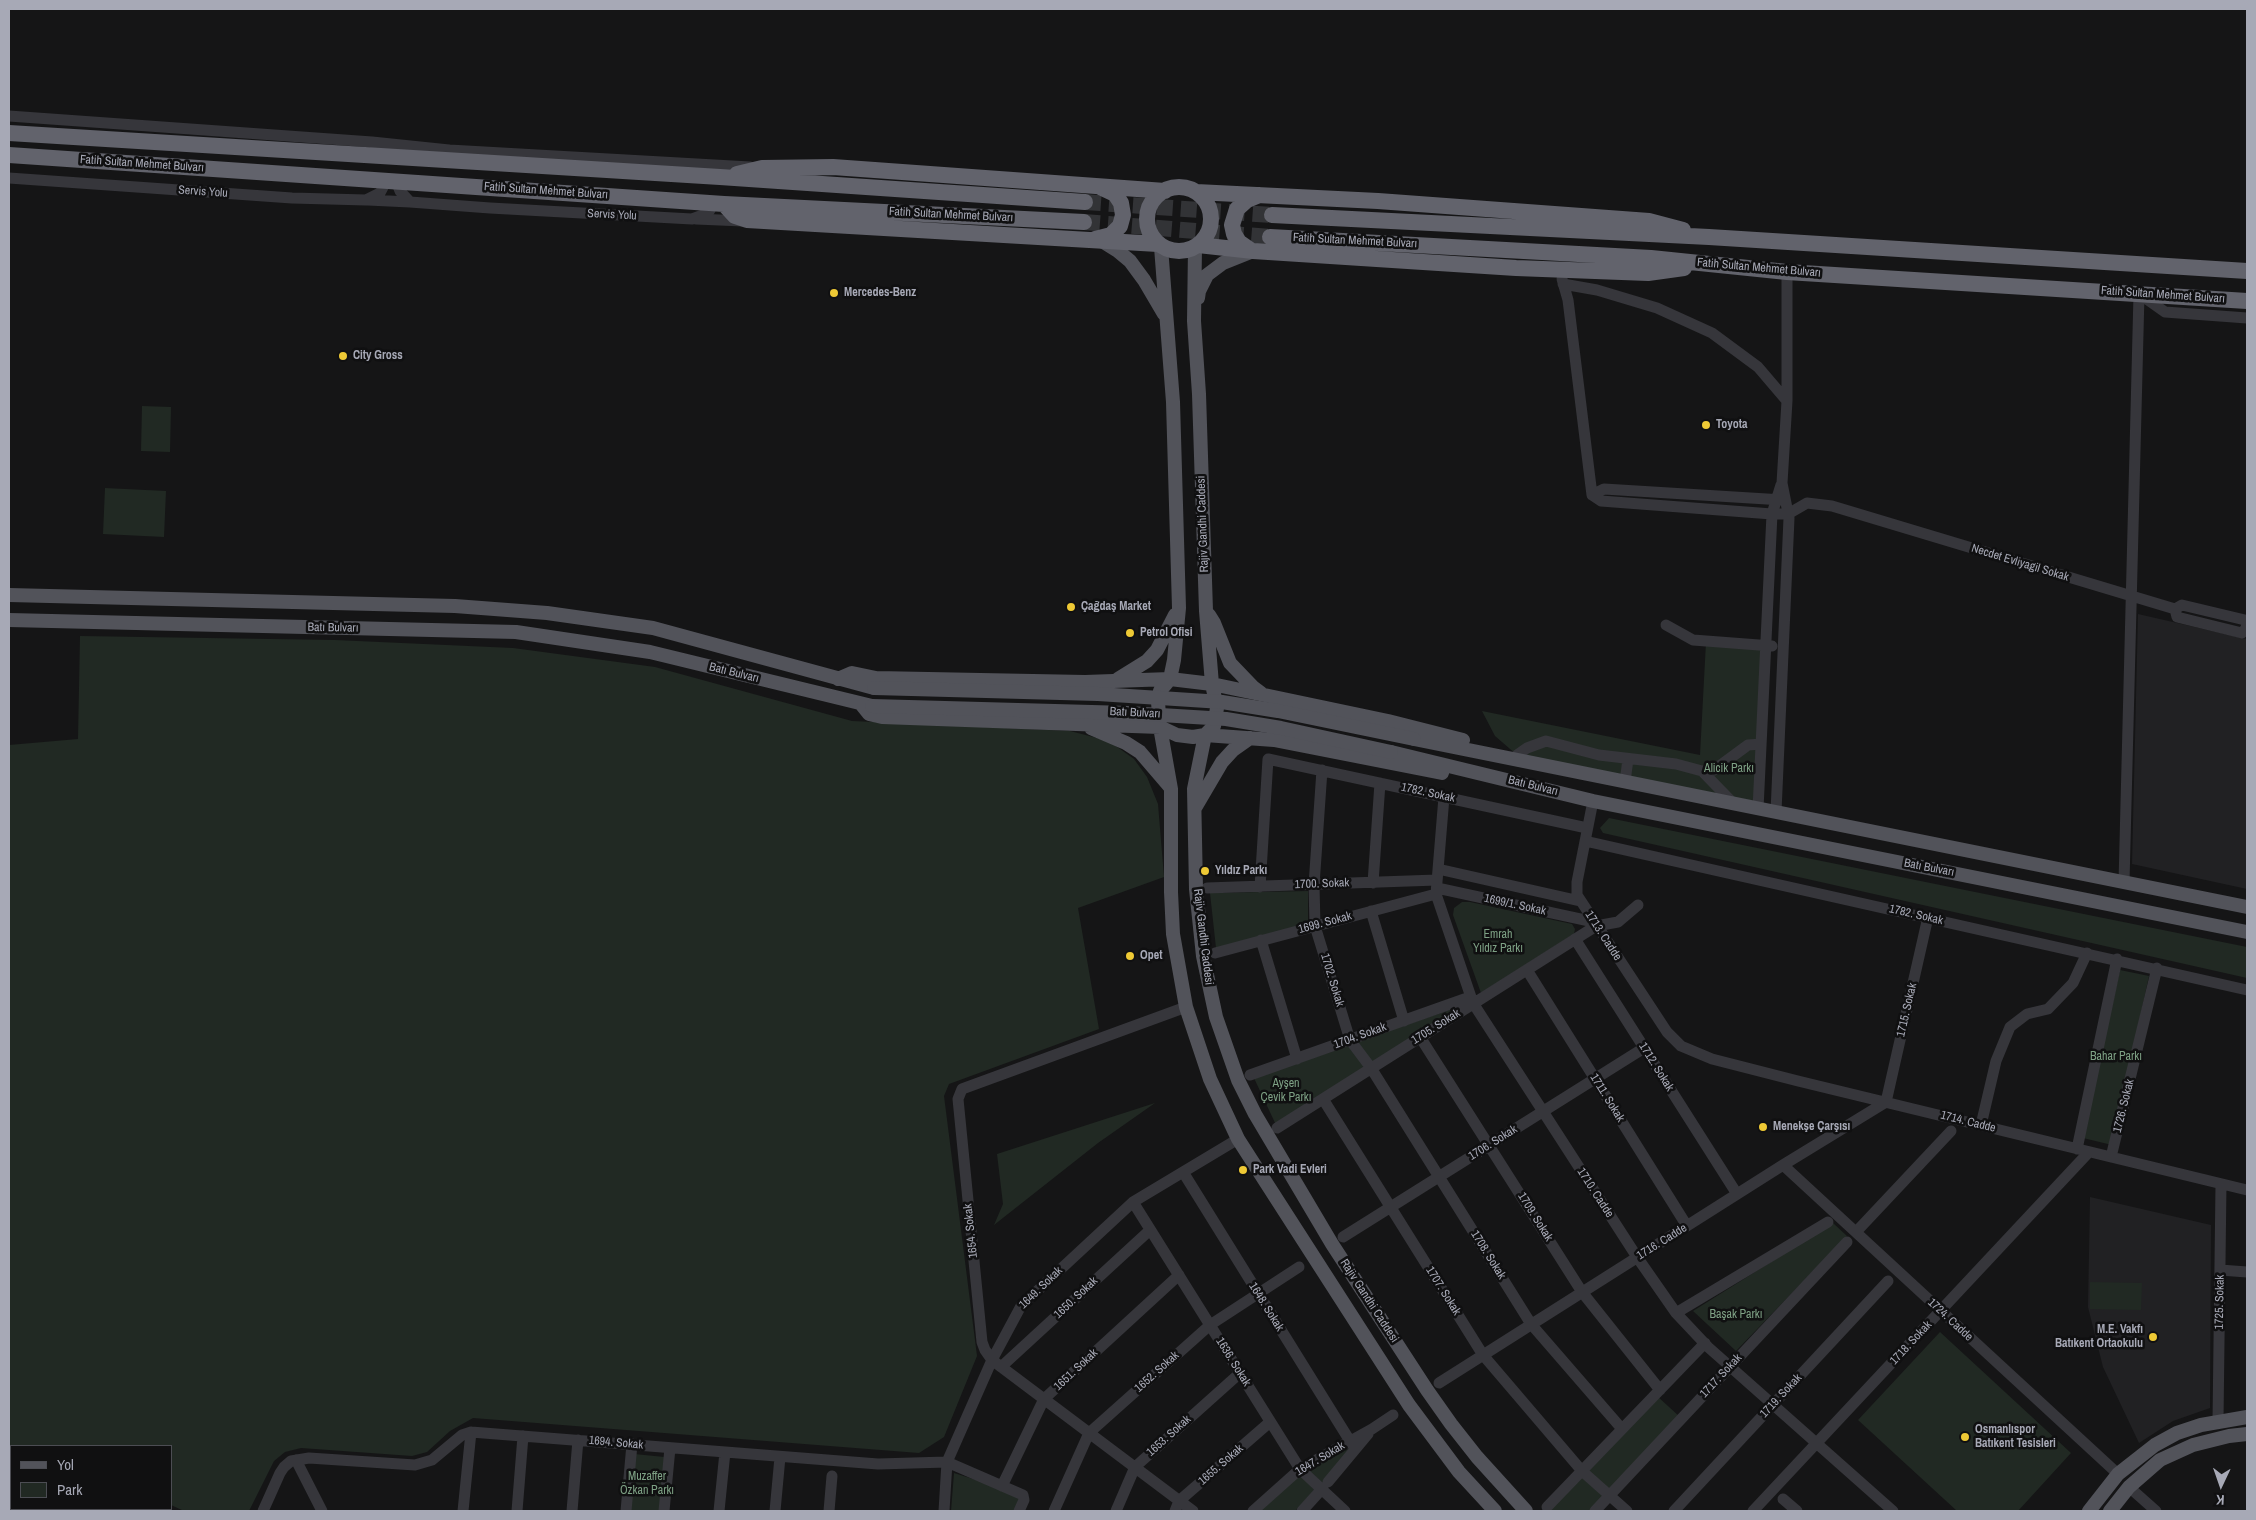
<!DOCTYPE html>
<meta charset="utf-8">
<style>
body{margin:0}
#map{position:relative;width:2256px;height:1520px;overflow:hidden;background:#151516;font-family:"Archivo Narrow",sans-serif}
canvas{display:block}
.frame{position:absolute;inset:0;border:10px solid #a7a9b6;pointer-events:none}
.legend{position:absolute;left:10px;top:1445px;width:162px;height:65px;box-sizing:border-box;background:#101011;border:1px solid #4c4d53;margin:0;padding:6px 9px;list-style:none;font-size:15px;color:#a7a9b6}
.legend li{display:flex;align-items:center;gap:10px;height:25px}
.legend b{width:25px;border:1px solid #4c4d53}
.north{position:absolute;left:2196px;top:1460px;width:50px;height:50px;-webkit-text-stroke:4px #101011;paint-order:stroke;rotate:183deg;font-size:14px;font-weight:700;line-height:20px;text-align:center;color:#a7a9b6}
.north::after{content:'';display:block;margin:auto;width:18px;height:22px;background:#a7a9b6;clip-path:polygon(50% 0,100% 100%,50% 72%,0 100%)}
</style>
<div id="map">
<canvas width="2256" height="1520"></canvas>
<div class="frame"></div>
<ul class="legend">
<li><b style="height:6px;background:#52535a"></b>Yol</li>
<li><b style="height:14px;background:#212923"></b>Park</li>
</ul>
<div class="north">K</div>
</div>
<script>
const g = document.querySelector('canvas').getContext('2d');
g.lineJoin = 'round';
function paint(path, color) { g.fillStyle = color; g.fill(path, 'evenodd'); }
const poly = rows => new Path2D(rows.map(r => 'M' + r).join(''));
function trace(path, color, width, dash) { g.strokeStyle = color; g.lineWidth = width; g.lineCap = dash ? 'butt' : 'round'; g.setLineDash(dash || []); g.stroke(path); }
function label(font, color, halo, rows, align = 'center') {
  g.font = font + ' "Archivo Narrow",sans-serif'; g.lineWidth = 5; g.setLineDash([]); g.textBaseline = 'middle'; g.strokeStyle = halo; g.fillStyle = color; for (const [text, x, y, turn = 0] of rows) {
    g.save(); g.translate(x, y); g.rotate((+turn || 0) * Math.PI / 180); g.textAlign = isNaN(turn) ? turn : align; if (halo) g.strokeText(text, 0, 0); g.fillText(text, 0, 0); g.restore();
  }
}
paint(poly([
 [2138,614,2247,639,2247,889,2132,864],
 [2090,1197,2211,1225,2210,1408,2173,1421,2139,1443,2103,1367,2088,1307]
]), '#212123');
paint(poly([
 [142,406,171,407,170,452,141,451],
 [105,488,166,491,164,537,103,534],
 [80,636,335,640,513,648,655,667,852,721,1070,731,1109,741,1134,759,1147,777,1158,804,1164,877,1078,908,1099,1029,949,1084,944,1096,977,1356,944,1437,919,1453,473,1418,450,1431,427,1452,412,1456,301,1448,285,1452,274,1461,249,1511,184,1511,171,1505,171,1446,11,1446,11,1509,110,1509,109,1511,9,1511,9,745,78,739],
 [1706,642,1766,646,1758,809,1517,755,1495,736,1482,711,1700,755],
 [1609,818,2247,947,2247,978,1603,833,1600,828],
 [1308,891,1308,925,1216,948,1210,893],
 [1462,902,1470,902,1572,924,1575,929,1574,934,1481,993,1453,915,1454,908],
 [2120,970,2149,976,2112,1145,2083,1138],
 [1461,1006,1372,1064,1356,1042],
 [1350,1044,1368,1067,1276,1125,1254,1078],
 [1155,1103,1098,1143,994,1225,1003,1204,997,1154],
 [1833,1223,1847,1236,1736,1351,1693,1311],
 [2090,1282,2142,1283,2141,1310,2090,1309],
 [1940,1332,2071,1453,2018,1511,1957,1511,1858,1420],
 [1657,1396,1680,1417,1591,1511,1549,1511],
 [1362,1438,1323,1484,1306,1468],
 [634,1454,665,1457,660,1511,629,1511],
 [954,1473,989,1484,1022,1498,1016,1511,951,1511],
 [1300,1475,1315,1489,1295,1511,1258,1511]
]), '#212923');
trace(poly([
 [1085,202,1272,215],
 [1084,222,1270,237]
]), '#323336', 16, [16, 8]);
trace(poly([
 [9,116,372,142,385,156],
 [372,142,449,150],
 [434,158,449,150,750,167],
 [9,178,292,198,366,200,380,193,387,180],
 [396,181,400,191,410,202,490,208,692,219,703,215,710,210,713,203],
 [368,200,410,202],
 [696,219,743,221],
 [1562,279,1568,300,1592,495],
 [1563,284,1597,290,1657,308,1712,333,1758,367,1787,401],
 [2141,295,2165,312,2247,318],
 [1592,495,1601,501,1772,514,1788,514,1807,503,1832,506,2175,609],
 [1592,495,1604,489,1783,500],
 [2175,609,2177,617,2242,633,2247,627],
 [2175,609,2182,605,2245,620,2247,626],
 [1666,625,1693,640,1772,646],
 [1517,755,1527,748,1546,741,1599,755,1676,764,1702,771,1714,770,1748,745,1761,744],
 [1322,770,1314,885,1315,926,1350,1040,1371,1068,1531,1324,1622,1429],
 [1702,771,1734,804],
 [1625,782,1628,759],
 [1444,797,1436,894,1473,1003,1637,1257,1676,1313,1708,1347,1893,1511],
 [1593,801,1577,882,1577,895,1667,1032,1681,1046,1712,1059,1798,1081,2247,1190],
 [1758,809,1772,514,1781,485],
 [1776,812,1789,518,1782,483,1787,401,1787,272],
 [1585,841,2247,990],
 [1438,869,1580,901],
 [2124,882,2139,294],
 [1373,883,1380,783],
 [1260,887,1268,759,1587,828],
 [1207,888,1437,880],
 [1437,888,1594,922],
 [1371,911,1404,1021],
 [1575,939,1737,1194],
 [1261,940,1297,1059],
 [1215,953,1436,894],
 [1527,970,1687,1226],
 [1186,1007,962,1089,958,1099,982,1342,985,1350,992,1360,1193,1511],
 [1420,1037,1582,1292,1660,1390],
 [1250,1075,1470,997],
 [1323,1099,1483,1355,1582,1471,1627,1511],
 [1981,1125,1996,1061,2010,1027,2027,1014,2048,1009,2073,983,2087,953],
 [1277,1128,1596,926,1618,922,1638,905],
 [2077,1149,2117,959],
 [2111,1157,2157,968],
 [1783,1165,2118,1474],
 [1183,1172,1350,1441],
 [1133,1202,1300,1469,1345,1511],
 [1856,1232,1951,1131],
 [1343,1237,1644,1048],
 [2220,1270,2247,1272],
 [1676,1313,1828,1222],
 [1001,1367,1150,1230],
 [1439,1383,1783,1165,1886,1102,1928,917],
 [2218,1421,2221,1184],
 [296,1460,322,1511],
 [1328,1482,1368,1434],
 [1002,1486,1044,1399,1179,1275],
 [2129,1487,2156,1511],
 [1783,1499,1797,1511],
 [1547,1507,1705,1343],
 [155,1509,160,1511],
 [133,1511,134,1509],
 [263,1511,280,1473,284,1467,291,1461,309,1458,415,1465,432,1460,462,1435,471,1432,878,1464,947,1462,1023,1495,1024,1500,1019,1511],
 [463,1511,471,1432],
 [517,1511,523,1436],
 [572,1511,578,1440],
 [626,1511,632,1444],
 [664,1511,670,1448],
 [719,1511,725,1452],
 [775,1511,780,1457],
 [829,1511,832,1476],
 [944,1511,947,1462,992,1360,1021,1306,1133,1202,1238,1139],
 [1054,1511,1089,1433,1210,1325,1299,1267],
 [1116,1511,1135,1467,1240,1373],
 [1175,1511,1179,1501,1270,1422],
 [1253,1511,1300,1469,1372,1429,1393,1415],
 [1302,1511,1321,1490],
 [1595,1511,1847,1242],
 [1674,1511,1888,1281],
 [1753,1511,2089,1152]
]), '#36363b', 11);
trace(poly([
 [1102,241,1118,251,1130,261,1144,280,1164,314],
 [1161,247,1173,402,1179,608,1174,660,1170,679,1160,691,1158,702,1160,727,1171,789,1171,892,1173,934,1186,1007,1210,1079,1238,1139,1409,1405,1459,1472,1495,1511],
 [1195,247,1194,321,1199,394,1206,611,1212,684,1217,708,1214,726,1205,735,1194,789,1196,889,1203,956,1216,1017,1238,1080,1255,1114,1332,1244,1427,1390,1451,1424,1477,1457,1526,1511],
 [1198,298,1199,291,1207,275,1223,263,1253,251],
 [9,595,455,606,547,613,653,628,874,688],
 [1209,615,1214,623,1230,663,1253,687,1261,693],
 [9,620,516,632,650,652,872,706],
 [838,679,852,673,876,678,1085,682,1170,679,1212,684,1388,721,1463,740],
 [1118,679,1147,661,1157,650,1175,615],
 [861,704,869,714,882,717,1160,727,1177,735,1193,737,1205,735,1274,740,1442,773],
 [1091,728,1126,743,1140,752,1170,787],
 [1414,739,2247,907],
 [1391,752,1593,801,2247,932],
 [1195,808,1222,762,1233,750,1250,738],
 [2089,1511,2118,1474,2155,1445,2177,1433,2201,1425,2247,1417],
 [2110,1511,2129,1487,2160,1460,2193,1445,2229,1436,2247,1434]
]), '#52535a', 14);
trace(poly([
 [9,133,720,177,1085,202],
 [9,155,724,204,1084,222],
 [737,174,762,168,833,167,1165,191],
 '1147 219a32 32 0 1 1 64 0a32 32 0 1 1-64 0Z',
 [1196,192,1378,201,1649,221,1683,230],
 [724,204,735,216,747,220,1158,244],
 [1272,215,1709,237,2247,271],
 [1270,237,1651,258,1787,272,2247,301],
 [1095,239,1111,235,1120,226,1123,215,1121,203,1115,194,1100,187],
 [1198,245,1253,251,1516,268,1648,273,1684,268],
 [1252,251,1239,242,1234,234,1232,225,1237,209,1247,200,1259,195]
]), '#62636c', 16);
trace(poly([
 [874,688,1098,694,1222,702,1278,711,1414,739],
 [872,706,1128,713,1226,719,1281,728,1391,752]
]), '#52535a', 14);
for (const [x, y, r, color] of [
 [834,293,5,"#eec935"],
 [343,356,5,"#eec935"],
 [1706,425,5,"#eec935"],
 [1071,607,5,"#eec935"],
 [1130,633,5,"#eec935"],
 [1205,871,5,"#eec935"],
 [1130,956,5,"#eec935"],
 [1763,1127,5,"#eec935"],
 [1243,1170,5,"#eec935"],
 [2153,1337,5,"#eec935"],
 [1965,1437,5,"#eec935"]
]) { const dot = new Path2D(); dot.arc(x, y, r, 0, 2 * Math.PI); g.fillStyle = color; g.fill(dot); trace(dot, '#101011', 2); }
label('12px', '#a7a9b6', '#101011', [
 ["Fatih Sultan Mehmet Bulvarı",142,164,4],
 ["Fatih Sultan Mehmet Bulvarı",546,191,4],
 ["Servis Yolu",203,192,4],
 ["Servis Yolu",612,215,3],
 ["Fatih Sultan Mehmet Bulvarı",951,215,3],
 ["Fatih Sultan Mehmet Bulvarı",1355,241,3],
 ["Fatih Sultan Mehmet Bulvarı",1759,268,5],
 ["Fatih Sultan Mehmet Bulvarı",2163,295,4],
 ["Rajiv Gandhi Caddesi",1203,524,-92],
 ["Necdet Evliyagil Sokak",2020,563,17],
 ["Batı Bulvarı",333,628,1],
 ["Batı Bulvarı",734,673,14],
 ["Batı Bulvarı",1135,713,3],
 ["Batı Bulvarı",1533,786,14],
 ["1782. Sokak",1428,793,12],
 ["Batı Bulvarı",1929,868,11],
 ["1700. Sokak",1322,884,-2],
 ["1699/1. Sokak",1515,905,12],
 ["1782. Sokak",1916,915,13],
 ["1699. Sokak",1325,923,-15],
 ["1713. Cadde",1603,936,57],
 ["Rajiv Gandhi Caddesi",1203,937,83],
 ["1702. Sokak",1332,980,73],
 ["1715. Sokak",1907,1010,-77],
 ["1705. Sokak",1436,1027,-32],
 ["1704. Sokak",1360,1036,-20],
 ["1712. Sokak",1656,1067,58],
 ["1711. Sokak",1607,1098,58],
 ["1726. Sokak",2124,1106,-76],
 ["1714. Cadde",1968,1122,14],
 ["1706. Sokak",1493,1143,-32],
 ["1710. Cadde",1595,1193,57],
 ["1709. Sokak",1535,1217,58],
 ["1654. Sokak",971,1231,-96],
 ["1716. Cadde",1662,1242,-32],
 ["1708. Sokak",1488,1255,58],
 ["1649. Sokak",1041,1288,-44],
 ["1707. Sokak",1443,1291,58],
 ["1650. Sokak",1076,1298,-43],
 ["Rajiv Gandhi Caddesi",1369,1301,57],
 ["1725. Sokak",2220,1302,-89],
 ["1648. Sokak",1266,1307,58],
 ["1724. Cadde",1950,1320,43],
 ["1718. Sokak",1911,1343,-47],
 ["1636. Sokak",1233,1362,58],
 ["1651. Sokak",1076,1370,-43],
 ["1652. Sokak",1157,1372,-42],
 ["1717. Sokak",1721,1376,-47],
 ["1719. Sokak",1781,1396,-47],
 ["1653. Sokak",1169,1436,-42],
 ["1694. Sokak",616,1443,5],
 ["1647. Sokak",1320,1459,-31],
 ["1655. Sokak",1221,1465,-41]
]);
label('bold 12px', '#a7a9b6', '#101011', [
 ["Mercedes-Benz",844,293],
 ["City Gross",353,356],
 ["Toyota",1716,425],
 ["Çağdaş Market",1081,607],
 ["Petrol Ofisi",1140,633],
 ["Yıldız Parkı",1215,871],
 ["Opet",1140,956],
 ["Menekşe Çarşısı",1773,1127],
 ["Park Vadi Evleri",1253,1170],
 ["M.E. Vakfı",2143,1330,"right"],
 ["Batıkent Ortaokulu",2143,1344,"right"],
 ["Osmanlıspor",1975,1430],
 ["Batıkent Tesisleri",1975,1444]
], 'left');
label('12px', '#7ea185', '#101011', [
 ["Alicik Parkı",1729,769],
 ["Emrah",1498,935],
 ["Yıldız Parkı",1498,949],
 ["Bahar Parkı",2116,1057],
 ["Ayşen",1286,1084],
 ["Çevik Parkı",1286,1098],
 ["Başak Parkı",1736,1315],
 ["Muzaffer",647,1477],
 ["Özkan Parkı",647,1491]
]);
</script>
